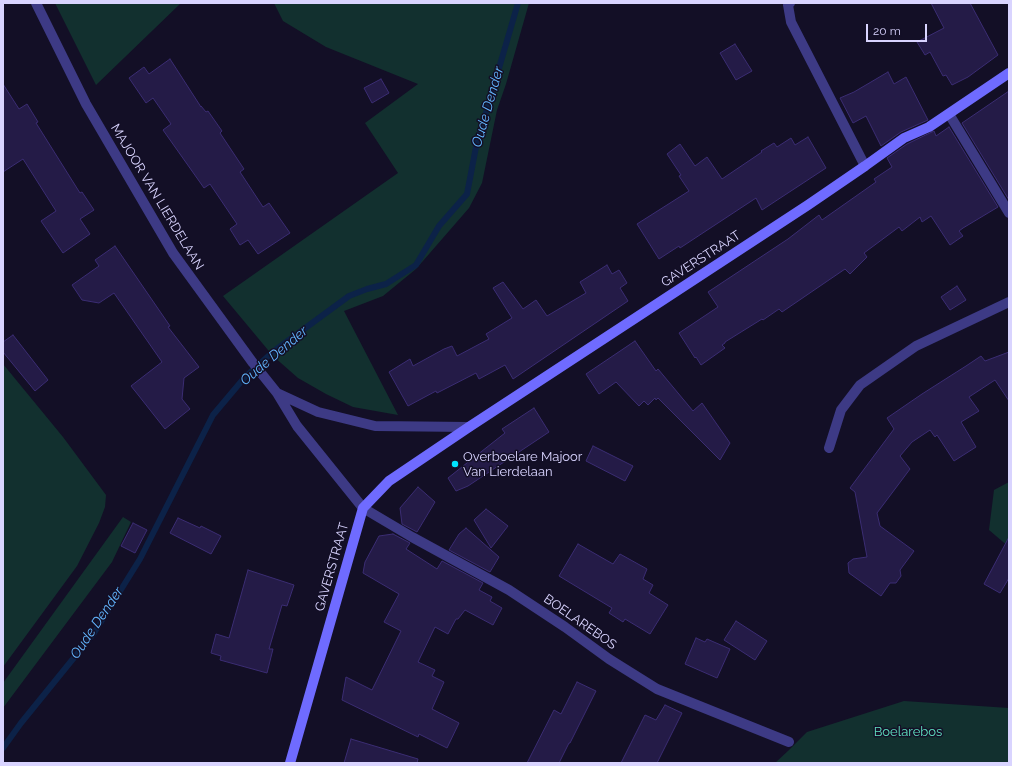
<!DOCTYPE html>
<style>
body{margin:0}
#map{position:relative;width:1012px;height:766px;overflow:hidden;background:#130f26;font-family:Raleway,sans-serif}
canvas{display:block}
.frame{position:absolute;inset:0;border:4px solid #d9d4ff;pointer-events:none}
.scale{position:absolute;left:866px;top:24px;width:61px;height:18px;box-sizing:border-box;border:2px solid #d9d4ff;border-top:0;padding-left:5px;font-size:12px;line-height:14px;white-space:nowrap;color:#d9d4ff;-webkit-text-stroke:3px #130f26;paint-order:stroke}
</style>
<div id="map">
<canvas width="1012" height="766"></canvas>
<div class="frame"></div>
<div class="scale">20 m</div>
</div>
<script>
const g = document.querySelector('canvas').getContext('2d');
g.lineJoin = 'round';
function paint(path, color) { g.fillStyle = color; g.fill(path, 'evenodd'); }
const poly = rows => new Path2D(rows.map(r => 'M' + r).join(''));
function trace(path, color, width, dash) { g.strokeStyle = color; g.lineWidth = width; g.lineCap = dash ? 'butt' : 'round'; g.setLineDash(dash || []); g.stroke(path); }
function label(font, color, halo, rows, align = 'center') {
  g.font = font + ' Raleway,sans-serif'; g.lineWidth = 3; g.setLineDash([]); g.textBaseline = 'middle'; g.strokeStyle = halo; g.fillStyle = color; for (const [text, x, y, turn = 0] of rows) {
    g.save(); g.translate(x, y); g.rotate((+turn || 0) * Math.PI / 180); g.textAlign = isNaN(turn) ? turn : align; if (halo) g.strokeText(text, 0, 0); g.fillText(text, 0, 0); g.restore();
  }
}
paint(poly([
 [55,3,181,3,96,85],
 [274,3,529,3,506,84,497,110,482,183,469,208,416,269,383,296,344,311,398,415,353,407,326,394,298,378,273,356,223,296,398,173,365,123,418,84,326,47,283,21],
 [3,364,63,437,106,495,105,507,99,523,77,566,3,667],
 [1009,482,1009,547,989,530,994,490],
 [123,517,131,522,112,562,3,708,3,683],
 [904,701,1009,708,1009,763,775,763,789,750,807,732]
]), '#12302f');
trace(poly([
 [3,748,21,723,94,633,140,559,213,415,245,377,274,351,349,296,367,289,386,284,416,265,439,226,467,194,476,147,518,3]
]), '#0c2248', 6);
const building = poly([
 [931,3,970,3,998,55,968,77,952,85,946,75,943,76,930,52,925,55,917,42,944,28,931,3],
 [735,44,752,71,736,80,720,53,735,44],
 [170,59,201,107,201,106,206,112,208,111,222,131,220,133,244,169,240,172,263,207,269,203,290,233,258,254,248,240,240,245,230,229,237,224,210,184,204,188,163,130,171,124,153,98,146,103,129,78,144,67,149,74,170,59],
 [888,72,894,84,906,77,928,120,901,132,881,146,866,116,853,123,840,98,854,92,888,72],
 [381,79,389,93,372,103,364,88,381,79],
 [3,84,19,109,27,104,38,122,36,123,80,193,82,192,94,210,80,219,90,234,63,253,41,221,56,211,23,159,3,172,3,84],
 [1009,91,1009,200,962,123,1009,91],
 [949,127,998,207,963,228,959,231,963,236,950,245,931,216,922,222,920,217,902,231,899,227,864,253,867,257,850,274,845,269,782,312,779,309,763,320,762,319,725,342,725,343,722,345,725,348,701,365,696,357,695,358,679,333,718,307,708,292,788,239,819,215,822,220,876,182,874,179,892,167,887,158,907,144,934,131,936,136,949,127],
 [808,137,826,168,762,210,756,198,680,248,679,246,659,259,637,224,689,191,679,176,681,175,667,154,680,144,695,166,707,157,722,179,762,152,761,151,774,143,777,147,791,138,795,145,808,137],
 [115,246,170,326,168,327,199,367,184,378,182,399,190,409,165,429,139,396,131,386,162,362,114,293,99,303,82,300,72,285,99,266,95,260,115,246],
 [607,265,612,274,619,270,627,283,620,288,628,301,513,379,505,365,479,379,476,373,437,393,436,391,408,406,389,372,410,359,413,366,444,349,452,346,457,356,489,339,486,334,512,318,493,288,503,282,523,309,536,300,547,316,586,293,580,282,607,265],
 [957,286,966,300,950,310,941,297,957,286],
 [13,335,48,380,35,391,3,352,3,342,13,335],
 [635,341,656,371,658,369,693,411,702,403,730,443,720,460,658,398,656,400,655,398,648,405,644,401,639,406,616,382,599,394,586,374,635,341],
 [1009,352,1009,401,995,380,969,397,979,411,961,422,976,447,954,461,937,435,935,437,930,430,912,442,900,456,910,469,877,513,880,526,914,551,900,570,901,576,896,583,890,583,881,596,849,573,848,563,853,559,867,557,855,492,850,488,894,429,887,418,922,394,966,366,981,356,985,361,1009,352],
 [534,408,549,432,468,486,456,491,448,478,477,455,505,433,502,429,534,408],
 [593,446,633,466,625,481,586,461,593,446],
 [418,487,435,502,417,532,402,524,400,508,418,487],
 [486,509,508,526,491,548,474,520,486,509],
 [178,518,200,528,201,526,221,536,211,554,170,533,178,518],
 [133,523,147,530,135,553,121,546,133,523],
 [466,528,499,557,490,572,449,550,459,534,466,528],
 [393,534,410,543,406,549,437,569,442,561,483,583,479,590,492,597,490,601,502,608,493,625,465,610,458,619,456,619,448,634,435,627,418,662,435,670,432,676,444,682,432,709,459,723,447,748,419,734,418,737,342,700,346,677,372,690,401,631,384,622,399,594,363,573,365,562,379,536,393,534],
 [1009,537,1009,578,1000,593,984,584,1009,537],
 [578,544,613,564,620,554,647,569,643,579,653,585,649,593,668,605,650,634,625,619,623,622,609,613,612,608,559,576,578,544],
 [248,570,294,585,287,606,282,605,269,649,273,649,267,673,220,660,221,656,211,653,216,634,229,638,248,570],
 [736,621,767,641,755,660,724,640,736,621],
 [696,638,705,642,707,639,730,649,717,678,685,664,696,638],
 [577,682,596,691,570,743,569,743,559,763,527,763,554,710,561,714,577,682],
 [665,705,682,713,657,763,621,763,645,715,656,720,665,705],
 [351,739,418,759,417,763,344,763,351,739]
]);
paint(building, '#241b47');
trace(building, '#3b2d73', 1);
trace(poly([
 [790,3,788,5,791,22,865,166]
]), '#3d3a85', 10);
trace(poly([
 [36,3,86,104,173,253,253,363,277,393,297,426,363,508,412,537,509,590,565,627,609,659,657,689,789,742],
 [949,114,1009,213],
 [277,393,318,412,375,426,469,427],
 [829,448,841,410,860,385,916,346,1009,302]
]), '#3d3a85', 10);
trace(poly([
 [290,763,363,508,389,481,469,427,808,205,865,166,904,138,929,127,1009,73]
]), '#6f6bff', 10);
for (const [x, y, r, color] of [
 [455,464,4,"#00e5ff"]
]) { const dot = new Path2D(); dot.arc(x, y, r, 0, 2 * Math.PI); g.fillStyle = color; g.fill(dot); trace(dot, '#130f26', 1.5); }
label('13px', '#d9d4ff', '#130f26', [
 ["MAJOOR VAN LIERDELAAN",157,197,59],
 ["GAVERSTRAAT",701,259,-33],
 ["GAVERSTRAAT",332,567,-74],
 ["BOELAREBOS",580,622,35]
]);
label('13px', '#d9d4ff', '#130f26', [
 ["Overboelare Majoor",463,457],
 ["Van Lierdelaan",463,472]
], 'left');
label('13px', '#5fe0c0', '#130f26', [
 ["Boelarebos",908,732]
]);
label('italic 14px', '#62b6ff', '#130f26', [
 ["Oude Dender",488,107,-74],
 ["Oude Dender",274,356,-40],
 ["Oude Dender",97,623,-56]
]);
</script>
